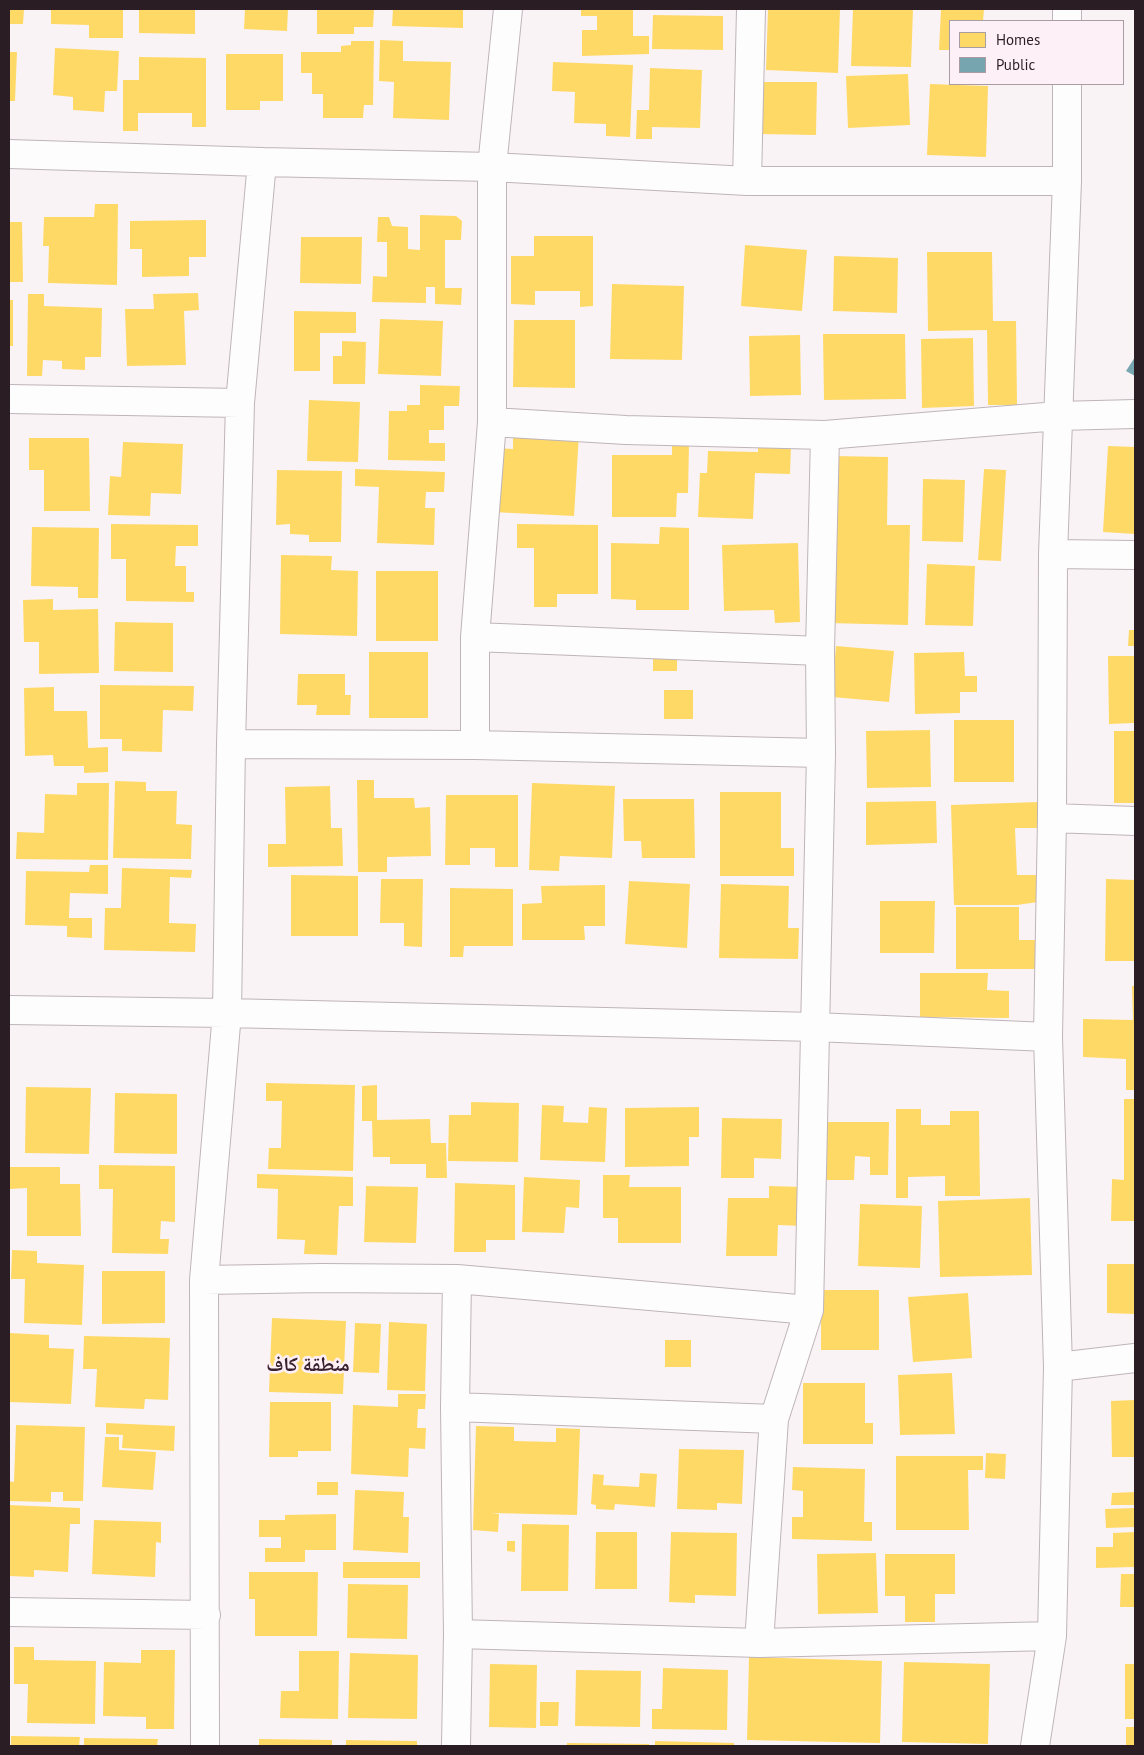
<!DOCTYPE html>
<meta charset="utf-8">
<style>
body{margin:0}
#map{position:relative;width:1144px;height:1755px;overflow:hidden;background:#faf3f6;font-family:"PT Sans",sans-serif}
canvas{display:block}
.frame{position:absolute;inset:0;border:10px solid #2a1e24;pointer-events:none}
.legend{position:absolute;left:949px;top:20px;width:175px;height:65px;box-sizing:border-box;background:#fdf0f6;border:1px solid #a99ca2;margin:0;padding:6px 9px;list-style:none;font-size:15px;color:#2a1e24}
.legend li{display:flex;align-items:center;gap:10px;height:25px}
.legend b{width:25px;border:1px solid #a99ca2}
</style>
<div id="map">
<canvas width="1144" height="1755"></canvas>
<div class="frame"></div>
<ul class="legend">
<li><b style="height:14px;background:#ffd966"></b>Homes</li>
<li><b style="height:14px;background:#76a5af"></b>Public</li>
</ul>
</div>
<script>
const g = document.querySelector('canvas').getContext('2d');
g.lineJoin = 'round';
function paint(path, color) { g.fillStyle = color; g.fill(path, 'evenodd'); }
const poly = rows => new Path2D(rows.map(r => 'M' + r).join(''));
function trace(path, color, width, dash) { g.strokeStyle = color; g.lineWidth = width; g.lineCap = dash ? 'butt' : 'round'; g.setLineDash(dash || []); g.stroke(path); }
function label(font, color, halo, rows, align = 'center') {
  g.font = font + ' "PT Sans","Noto Naskh Arabic",sans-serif'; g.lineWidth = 5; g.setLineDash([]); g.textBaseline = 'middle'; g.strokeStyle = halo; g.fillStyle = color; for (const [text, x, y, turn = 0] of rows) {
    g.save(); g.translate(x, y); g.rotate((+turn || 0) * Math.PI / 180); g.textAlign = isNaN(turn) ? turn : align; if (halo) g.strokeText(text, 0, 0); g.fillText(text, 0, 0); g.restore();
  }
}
paint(poly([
 [9,9,24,9,23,24,9,24],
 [51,9,123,9,123,38,89,38,89,25,51,24],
 [139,9,195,9,195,34,139,33],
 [245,9,288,9,287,31,244,29],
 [317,9,374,9,373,27,354,27,354,34,317,34],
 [393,9,463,9,463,28,392,26],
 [581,9,633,9,633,36,649,36,649,54,582,56,582,30,597,30,597,16,581,16],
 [768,9,840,9,838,73,766,70],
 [853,9,913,9,911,67,851,66],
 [941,9,984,9,983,21,950,21,950,50,939,50],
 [653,15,723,16,723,50,652,49],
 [380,40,403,41,403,61,451,62,449,120,393,118,394,82,379,81],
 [351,41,374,41,373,105,364,105,363,118,323,118,323,94,312,94,312,73,301,73,301,52,341,52,341,46,351,45],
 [55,48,119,51,117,91,105,91,104,112,73,110,73,97,53,95],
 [9,52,17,52,15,101,9,101],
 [226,54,283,54,283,101,260,101,260,110,226,110],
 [139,57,206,58,206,127,192,127,192,113,138,113,138,131,123,131,123,80,139,80],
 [553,62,633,65,630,137,606,136,606,124,574,123,575,92,552,91],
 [650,68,702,70,700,128,652,127,652,139,636,139,637,110,649,110],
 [908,74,910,125,848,128,846,76],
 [759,82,817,82,816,135,758,134],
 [930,84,988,86,986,157,927,155],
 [95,204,118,204,117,285,48,283,49,246,43,246,44,217,94,217],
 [420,215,456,216,462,221,461,240,445,240,445,288,462,288,461,305,435,304,435,287,426,287,426,303,372,302,373,276,387,277,387,242,377,242,378,217,389,217,392,226,408,227,408,249,420,250],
 [206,220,206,257,189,257,189,276,142,277,142,249,130,249,130,221],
 [9,222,22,222,23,282,9,282],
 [534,236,593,236,593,306,580,307,580,291,535,291,535,305,511,304,511,256,534,256],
 [301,237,362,237,361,284,300,283],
 [745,245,807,250,802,311,741,306],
 [927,252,992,252,993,321,1016,321,1017,405,988,405,987,330,928,331],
 [834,256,898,258,897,313,833,311],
 [612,284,684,286,682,360,610,359],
 [198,293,199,310,184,311,186,365,127,366,125,309,154,309,153,294],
 [28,294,44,294,44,306,102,308,101,357,85,357,85,370,62,369,62,361,43,360,42,376,27,376],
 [9,300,13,300,13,346,9,346],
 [294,311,356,312,356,333,320,333,320,371,294,371],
 [380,319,443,321,441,376,378,374],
 [514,320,575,320,575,388,513,387],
 [823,334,905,334,906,399,824,400],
 [800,335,801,395,750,396,749,336],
 [973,338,974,406,922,408,921,339],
 [342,341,366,342,365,384,333,384,333,356,342,356],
 [420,385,460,386,459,406,444,406,444,430,429,430,429,443,445,443,445,461,388,460,389,411,407,411,407,405,420,405],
 [309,400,360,402,358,462,307,461],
 [539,431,579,434,574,516,492,512,496,448,513,449,513,437,538,439],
 [29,438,89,438,90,511,44,511,44,470,29,470],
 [123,442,183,444,181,494,151,493,150,516,108,515,110,476,121,477],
 [758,444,791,445,790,474,755,473,753,519,698,517,700,473,707,473,708,451,758,452],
 [672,445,689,445,688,493,677,493,676,517,612,517,612,455,672,455],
 [1108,446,1135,447,1135,534,1103,532],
 [832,456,888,457,887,525,910,525,908,625,828,623],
 [355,469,445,472,444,492,426,492,425,508,435,508,434,545,377,543,379,487,355,486],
 [984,469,1006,470,1001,561,978,560],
 [277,470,342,471,341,542,309,542,309,535,290,534,290,524,276,525],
 [923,479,965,480,963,542,922,541],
 [111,524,198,525,198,546,176,546,175,566,186,566,186,592,194,592,194,602,126,601,126,559,111,559],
 [517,524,598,525,598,594,557,594,557,607,534,607,534,548,517,548],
 [32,527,99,528,98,598,78,598,78,587,31,586],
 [660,527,689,528,689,610,636,610,636,600,611,599,611,543,659,544],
 [798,543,800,622,775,623,774,610,724,611,722,545],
 [281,555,332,556,331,570,358,571,357,636,280,634],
 [927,564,975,566,973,626,925,625],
 [376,571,438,571,438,641,376,641],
 [53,599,53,610,98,609,99,673,39,674,39,642,24,642,23,600],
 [115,622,173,623,173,672,114,671],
 [1129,630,1135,630,1135,646,1128,646],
 [836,646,894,651,889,702,832,697],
 [369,652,428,652,428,718,369,718],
 [964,652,965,676,977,676,977,692,960,692,960,713,915,714,914,653],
 [653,653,677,653,677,671,653,671],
 [1108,656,1135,656,1134,723,1109,724],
 [298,674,345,674,345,695,351,695,350,715,316,715,317,705,297,705],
 [100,685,194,686,193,711,163,710,162,752,122,751,122,739,100,739],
 [54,687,54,711,87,711,88,748,108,747,108,772,84,773,84,766,54,766,53,755,25,756,24,688],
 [664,690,693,690,693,719,664,719],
 [954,720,1014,720,1014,782,954,782],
 [930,730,931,787,867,788,866,731],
 [1114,731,1135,731,1135,803,1114,803],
 [357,780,374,780,374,798,414,798,415,808,430,807,431,856,387,857,387,872,358,872],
 [115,781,146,782,146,791,177,791,176,824,192,825,191,859,113,858],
 [77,783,109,783,108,860,16,859,17,832,44,833,45,794,77,795],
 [532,783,615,786,612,858,560,856,559,871,529,870],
 [330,786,331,828,342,828,343,866,268,867,268,844,286,844,285,787],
 [720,792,781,792,781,848,794,848,794,876,720,876],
 [446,795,518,795,518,867,495,867,495,848,470,848,470,865,445,865],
 [623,799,694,799,695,858,642,858,641,841,624,841],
 [936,801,937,843,866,845,866,802],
 [1038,802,1039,828,1015,828,1017,875,1038,875,1038,902,1017,905,954,905,951,805],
 [90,865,108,865,108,894,70,893,69,918,92,918,92,938,67,937,67,926,25,925,26,871,89,872],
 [122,868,192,870,191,878,170,877,169,923,196,924,195,952,104,950,105,908,121,908],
 [291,875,358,876,358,936,291,936],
 [381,879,423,879,422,947,404,946,404,923,380,923],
 [1106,879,1135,880,1135,961,1105,961],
 [629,881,690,884,687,948,625,944],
 [721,884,789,886,788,928,799,928,798,959,719,958],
 [605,885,605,926,584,926,585,940,522,940,522,904,542,903,541,886],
 [450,888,513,889,513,946,464,946,463,957,450,957],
 [880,901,935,901,934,953,880,953],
 [956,907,1019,907,1019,940,1036,940,1036,969,956,969],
 [920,973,988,973,987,990,1009,991,1009,1018,920,1017],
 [1132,986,1135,986,1135,1090,1126,1090,1126,1059,1083,1057,1083,1019,1133,1020],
 [266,1083,355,1085,353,1171,268,1169,269,1148,281,1148,282,1101,266,1101],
 [377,1085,377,1120,430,1119,431,1143,446,1143,447,1178,426,1178,426,1164,390,1164,390,1157,373,1157,372,1121,362,1121,362,1086],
 [26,1087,91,1088,89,1154,25,1153],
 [115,1093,177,1094,177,1154,114,1153],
 [1124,1099,1135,1099,1135,1221,1111,1221,1112,1179,1124,1180],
 [471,1102,519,1103,518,1162,448,1161,449,1115,471,1115],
 [542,1105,564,1106,563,1122,588,1123,589,1107,607,1108,605,1162,540,1160],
 [699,1107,699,1137,689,1137,689,1166,625,1167,625,1108],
 [896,1109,921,1109,921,1125,950,1125,950,1111,979,1111,980,1196,945,1196,945,1176,908,1177,908,1198,896,1198],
 [722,1118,782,1119,781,1159,754,1158,754,1178,721,1178],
 [820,1122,889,1122,888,1175,870,1175,870,1157,855,1156,854,1180,820,1180],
 [99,1165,175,1166,175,1222,161,1221,160,1239,169,1239,168,1254,112,1253,113,1189,99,1189],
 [10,1167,60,1167,60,1184,80,1184,81,1236,27,1236,27,1188,10,1189],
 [257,1174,353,1177,353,1206,339,1206,337,1255,304,1254,305,1240,277,1239,278,1189,257,1188],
 [603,1175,630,1175,629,1187,681,1187,681,1243,618,1243,618,1218,603,1218],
 [524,1177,580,1180,579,1208,566,1207,564,1233,522,1232],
 [455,1183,515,1185,515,1240,486,1240,486,1252,454,1252],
 [366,1186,418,1187,416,1243,364,1242],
 [769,1186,803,1187,802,1226,778,1225,777,1256,726,1256,728,1198,769,1198],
 [1030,1198,1032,1275,940,1277,938,1201],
 [860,1204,922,1206,920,1268,858,1266],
 [12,1250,37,1251,37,1263,84,1265,82,1325,24,1323,25,1279,11,1279],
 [1107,1264,1135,1264,1135,1314,1107,1313],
 [102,1271,165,1271,165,1323,102,1324],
 [821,1290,879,1290,879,1350,821,1350],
 [968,1293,972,1358,913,1362,908,1297],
 [272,1318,346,1321,343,1394,269,1392],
 [389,1322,427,1324,425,1391,387,1390],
 [355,1323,381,1324,379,1373,353,1372],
 [9,1333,49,1335,49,1348,74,1349,71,1404,9,1402],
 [84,1336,170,1338,168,1400,145,1399,144,1409,95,1407,97,1369,83,1369],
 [665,1340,691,1340,691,1367,665,1367],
 [952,1373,955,1434,900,1435,898,1375],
 [803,1383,865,1383,865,1423,873,1423,873,1444,803,1444],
 [398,1394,426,1394,425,1409,418,1409,417,1428,426,1428,425,1449,409,1448,408,1477,351,1474,353,1405,398,1407],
 [1135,1400,1135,1457,1112,1457,1111,1401],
 [270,1402,331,1402,331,1451,298,1451,298,1457,269,1457],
 [106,1423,175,1426,174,1451,122,1448,123,1435,106,1434],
 [16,1425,85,1427,83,1501,63,1501,63,1492,51,1492,51,1502,9,1501,9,1481,14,1482],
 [476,1426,514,1427,514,1441,556,1442,556,1428,580,1429,577,1515,491,1513,499,1514,498,1532,473,1530],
 [105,1437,119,1437,119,1450,156,1452,153,1490,102,1487],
 [679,1449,744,1450,742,1504,717,1503,717,1510,677,1509],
 [986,1453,1006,1454,1005,1479,985,1478],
 [896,1456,983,1456,983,1470,968,1470,969,1530,896,1530],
 [793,1467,865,1469,864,1522,872,1522,872,1541,792,1539,792,1517,803,1517,803,1491,792,1490],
 [640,1473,657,1474,655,1507,615,1504,614,1510,596,1509,596,1505,591,1504,593,1474,604,1475,603,1485,639,1487],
 [317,1482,338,1482,338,1495,317,1495],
 [355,1490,404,1492,403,1517,409,1517,408,1553,353,1550],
 [1135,1492,1135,1505,1111,1505,1112,1493],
 [9,1505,80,1508,80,1524,70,1524,68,1572,34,1570,34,1577,9,1576],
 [1135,1508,1135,1527,1106,1528,1105,1509],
 [336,1514,336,1550,305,1550,305,1562,265,1562,265,1548,281,1548,281,1537,259,1537,259,1520,285,1520,285,1515],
 [94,1520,161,1522,161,1543,156,1542,155,1577,92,1574],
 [522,1524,569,1525,568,1591,521,1591],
 [596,1532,637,1532,637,1589,595,1589],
 [671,1532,737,1533,736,1596,695,1595,695,1603,669,1602],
 [1135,1532,1135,1567,1096,1568,1096,1547,1113,1547,1113,1533],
 [507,1541,515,1541,515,1552,507,1551],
 [876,1553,878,1613,818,1614,817,1554],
 [885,1554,955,1554,955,1594,935,1594,935,1622,905,1622,905,1596,885,1596],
 [343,1562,420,1562,420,1578,343,1578],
 [249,1572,318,1572,317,1636,255,1636,255,1599,249,1599],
 [1121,1574,1135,1574,1135,1607,1120,1607],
 [348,1584,408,1585,407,1639,347,1638],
 [14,1647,34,1647,34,1660,96,1661,95,1724,27,1723,28,1684,14,1684],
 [141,1650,175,1650,174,1729,146,1729,146,1717,103,1716,104,1662,141,1663],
 [299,1651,339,1651,338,1719,280,1718,281,1691,299,1691],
 [350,1653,418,1655,417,1719,348,1718],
 [749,1657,882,1661,880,1743,747,1740],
 [904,1662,990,1664,988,1744,902,1742],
 [490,1664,537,1665,536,1728,489,1727],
 [1125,1664,1135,1664,1135,1719,1125,1719],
 [663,1668,728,1670,727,1730,652,1729,652,1709,662,1709],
 [576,1670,641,1671,640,1727,575,1726],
 [540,1702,559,1702,558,1726,540,1726],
 [1126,1727,1135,1727,1135,1746,1126,1746],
 [11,1736,80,1737,79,1746,11,1746],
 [84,1738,158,1739,157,1746,84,1746],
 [259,1739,332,1740,332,1746,259,1746],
 [346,1740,417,1741,417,1746,346,1746],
 [655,1741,734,1743,734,1746,655,1746],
 [567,1743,649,1744,649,1746,567,1746]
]), '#ffd966');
paint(poly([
 [1135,357,1135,376,1126,371]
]), '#76a5af');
const minor = poly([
 [1067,9,1067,21],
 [9,154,262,162,492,167,747,181,1067,181],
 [747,181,751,9],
 [9,399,240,403],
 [492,422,626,430,825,435,1058,416,1135,414],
 [1053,554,1135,555],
 [475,637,820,651],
 [231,744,475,745,821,753],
 [475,745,475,637,492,422,492,167,508,9],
 [1052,818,1135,821],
 [9,1010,227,1013,815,1027,1048,1037],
 [204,1280,322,1278,457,1279,809,1310],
 [1058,1367,1135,1358],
 [455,1407,774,1419],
 [9,1612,206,1615],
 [458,1634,759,1643,1052,1636],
 [759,1643,774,1419,809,1310,821,753,820,651,825,435],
 [205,1746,204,1280,227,1013,231,744,240,403,262,162],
 [456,1746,458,1634,455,1407,457,1279],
 [1035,1746,1052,1636,1058,1367,1048,1037,1052,818,1053,554,1067,181,1067,84]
]);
trace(minor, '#beb4b9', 30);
trace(minor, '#fefdfe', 28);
label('bold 20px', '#38202d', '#fdf0f6', [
 ["منطقة كاف",308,1365]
]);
</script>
